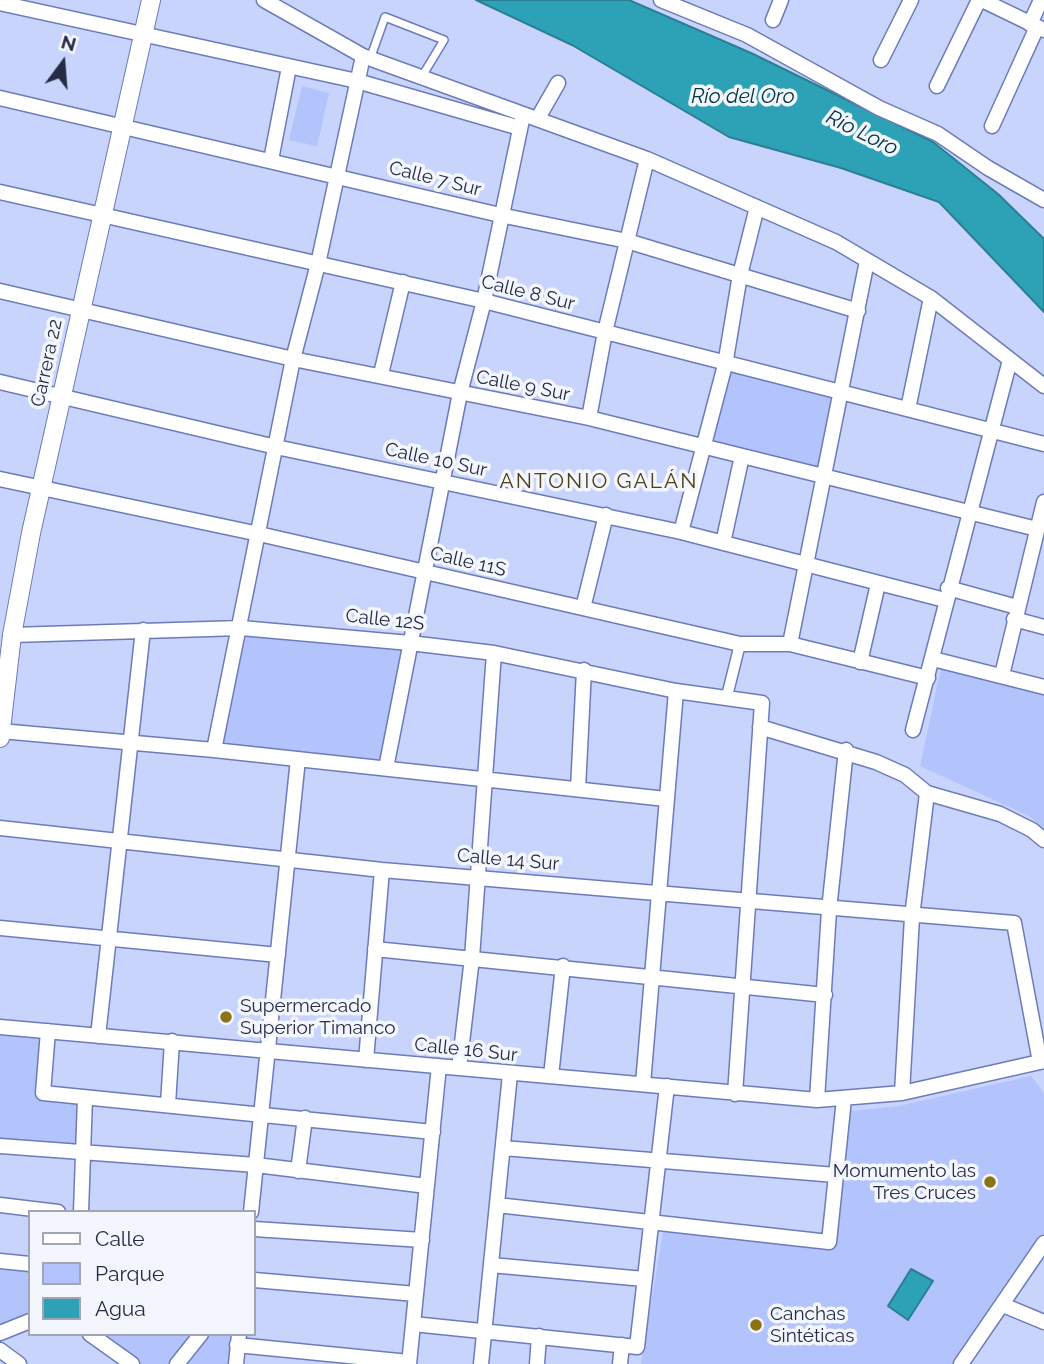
<!DOCTYPE html>
<meta charset="utf-8">
<style>
body{margin:0}
#map{position:relative;width:1044px;height:1364px;overflow:hidden;background:#c8d4fc;font-family:Raleway,sans-serif}
canvas{display:block}
.legend{position:absolute;left:28px;top:1210px;width:228px;height:126px;box-sizing:border-box;background:#f4f6fd;border:2px solid #a2a5b4;margin:0;padding:9px 12px;list-style:none;font-size:21px;color:#262c46}
.legend li{display:flex;align-items:center;gap:14px;height:35px}
.legend b{width:35px;border:2px solid #a2a5b4}
.north{position:absolute;left:28px;top:28px;width:70px;height:70px;-webkit-text-stroke:5px #f4f6fd;paint-order:stroke;rotate:16deg;font-size:19px;font-weight:700;line-height:28px;text-align:center;color:#262c46}
.north::after{content:'';display:block;margin:auto;width:24px;height:32px;background:#262c46;clip-path:polygon(50% 0,100% 100%,50% 72%,0 100%)}
</style>
<div id="map">
<canvas width="1044" height="1364"></canvas>
<ul class="legend">
<li><b style="height:9px;background:#fff"></b>Calle</li>
<li><b style="height:19px;background:#b3c3fc"></b>Parque</li>
<li><b style="height:19px;background:#2da2b7"></b>Agua</li>
</ul>
<div class="north">N</div>
</div>
<script>
const g = document.querySelector('canvas').getContext('2d');
g.lineJoin = 'round';
function paint(path, color) { g.fillStyle = color; g.fill(path, 'evenodd'); }
const poly = rows => new Path2D(rows.map(r => 'M' + r).join(''));
function trace(path, color, width, dash) { g.strokeStyle = color; g.lineWidth = width; g.lineCap = dash ? 'butt' : 'round'; g.setLineDash(dash || []); g.stroke(path); }
function label(font, color, halo, rows, align = 'center') {
  g.font = font + ' Raleway,sans-serif'; g.lineWidth = 7; g.setLineDash([]); g.textBaseline = 'middle'; g.strokeStyle = halo; g.fillStyle = color; for (const [text, x, y, turn = 0] of rows) {
    g.save(); g.translate(x, y); g.rotate((+turn || 0) * Math.PI / 180); g.textAlign = isNaN(turn) ? turn : align; if (halo) g.strokeText(text, 0, 0); g.fillText(text, 0, 0); g.restore();
  }
}
paint(poly([
 [302,86,329,93,317,146,289,140],
 [725,365,842,393,826,476,704,447],
 [246,634,402,647,380,763,222,746],
 [941,668,1044,694,1044,830,1031,817,920,766],
 [0,1030,47,1034,39,1094,81,1101,81,1150,0,1143],
 [1031,1076,1044,1093,1044,1234,957,1364,641,1364,663,1232,828,1248,844,1112,899,1106],
 [0,1263,30,1266,30,1317,0,1330],
 [94,1334,231,1334,228,1364,135,1364]
]), '#b3c3fc');
const water = poly([
 [476,0,629,0,751,53,933,142,998,194,1044,239,1044,312,939,202,841,168,729,137,572,45,476,0],
 [911,1269,933,1281,908,1320,888,1306,911,1269]
]);
paint(water, '#2da2b7');
trace(water, '#2b7f95', 2);
const service = poly([
 [370,59,385,17,444,40,421,78]
]);
const pedestrian = poly([
 [727,696,740,644]
]);
const minor = poly([
 [264,0,363,56,647,159,836,242,931,298,1044,386],
 [661,0,747,35,879,108,938,134,988,168,1044,200],
 [982,0,1044,30],
 [0,3,357,81,520,128],
 [773,20,781,0],
 [1030,24,1041,0],
 [881,60,911,0],
 [937,86,979,0],
 [0,98,500,215,627,241,858,311],
 [538,118,558,83],
 [992,126,1037,27],
 [271,160,289,67],
 [0,192,484,301,1044,444],
 [0,291,293,359,589,418,1037,529],
 [381,374,403,282],
 [0,382,276,447,681,532,945,600],
 [908,409,931,298],
 [589,418,605,332,647,159],
 [0,479,259,534,740,644,790,644,928,678],
 [681,532,725,365,740,275,757,207],
 [723,543,742,456],
 [948,588,1017,607],
 [583,608,606,515],
 [1014,619,1044,627],
 [12,635,241,628,410,643,494,653,676,691,762,703,735,1094],
 [790,644,867,261],
 [933,659,1044,687],
 [860,662,878,584],
 [1002,675,1044,502],
 [760,727,876,762,905,775,927,793,1000,814,1032,830,1044,840],
 [913,730,1010,360],
 [0,731,214,750,666,799],
 [214,750,293,359,318,264,363,56],
 [386,768,460,393,484,301,523,115],
 [578,789,584,670],
 [0,828,382,870,1014,923,1040,1062],
 [0,928,278,955],
 [375,949,825,995],
 [0,1027,817,1100,902,1093,1044,1061],
 [48,1031,43,1093,433,1132],
 [98,1036,143,630],
 [366,1060,382,870],
 [459,1068,472,958,494,653],
 [551,1076,563,966],
 [643,1084,676,691],
 [902,1093,912,917,927,793],
 [817,1100,829,910,846,750],
 [168,1104,172,1041],
 [0,1146,256,1165,427,1186],
 [503,1148,836,1175],
 [298,1171,305,1118],
 [0,1205,58,1212],
 [497,1205,829,1242,844,1099],
 [81,1212,85,1098],
 [251,1212,298,759],
 [254,1229,422,1240],
 [0,1261,30,1264],
 [491,1265,644,1279],
 [254,1280,416,1294],
 [1003,1305,1044,1322],
 [413,1324,637,1347,667,1086],
 [0,1333,30,1321],
 [90,1334,132,1364],
 [237,1345,409,1362],
 [0,1350,19,1364],
 [177,1364,201,1334],
 [236,1364,239,1334],
 [409,1364,439,1066],
 [481,1364,510,1074],
 [537,1364,539,1336],
 [620,1364,622,1345],
 [961,1364,1044,1243]
]);
const tertiary = poly([
 [0,738,12,635,31,533,151,0]
]);
trace(service, '#6c7cb9', 10);
trace(pedestrian, '#6c7cb9', 13);
trace(minor, '#6c7cb9', 17);
trace(tertiary, '#6c7cb9', 20);
trace(service, '#fff', 7);
trace(pedestrian, '#fff', 10);
trace(minor, '#fff', 14);
trace(tertiary, '#fff', 18);
for (const [x, y, r, color] of [
 [226,1017,7,"#8c7316"],
 [990,1182,7,"#8c7316"],
 [756,1325,7,"#8c7316"]
]) { const dot = new Path2D(); dot.arc(x, y, r, 0, 2 * Math.PI); g.fillStyle = color; g.fill(dot); trace(dot, '#f4f6fd', 2.5); }
label('19px', '#262c46', '#f4f6fd', [
 ["Calle 7 Sur",435,179,14],
 ["Calle 8 Sur",528,293,14],
 ["Carrera 22",47,363,-78],
 ["Calle 9 Sur",523,386,11],
 ["Calle 10 Sur",436,460,12],
 ["Calle 11S",468,562,13],
 ["Calle 12S",385,620,6],
 ["Calle 14 Sur",508,860,5],
 ["Calle 16 Sur",466,1050,6]
]);
label('19px', '#262c46', '#f4f6fd', [
 ["Supermercado",240,1006],
 ["Superior Timanco",240,1028],
 ["Momumento las",976,1171,"right"],
 ["Tres Cruces",976,1193,"right"],
 ["Canchas",770,1314],
 ["Sintéticas",770,1336]
], 'left');
label('italic 21px', '#00363f', '#f4f6fd', [
 ["Río del Oro",743,97],
 ["Río Loro",862,133,26]
]);
g.letterSpacing = '2px';
label('21px', '#4d4118', '#f4f6fd', [
 ["ANTONIO GALÁN",599,482]
]);
g.letterSpacing = '0px';
</script>
